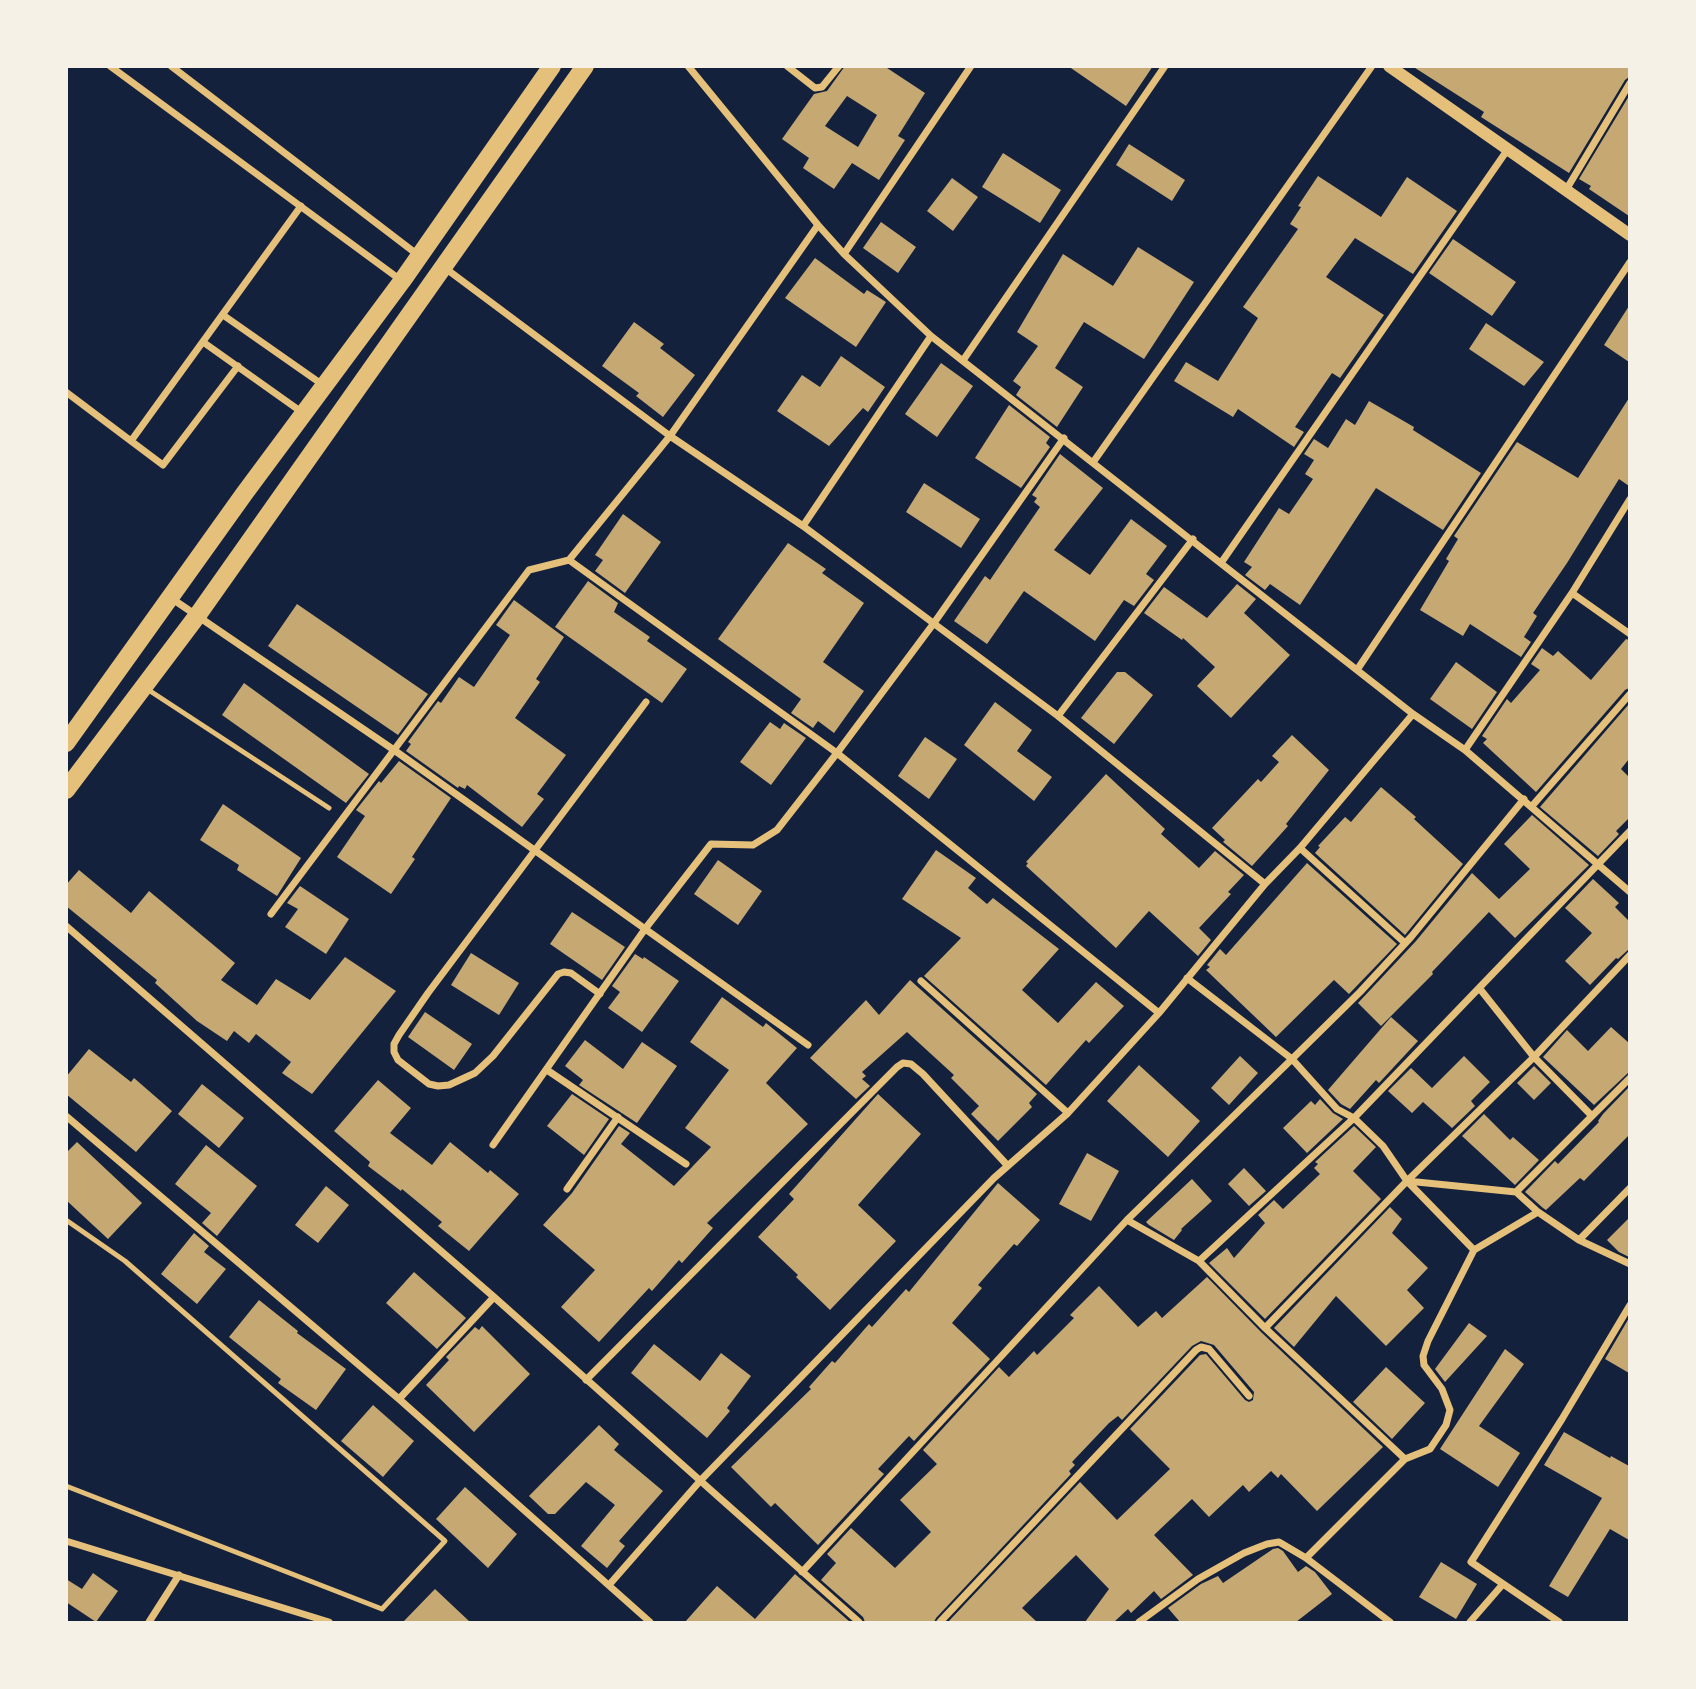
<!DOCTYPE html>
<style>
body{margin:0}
#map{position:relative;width:1696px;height:1689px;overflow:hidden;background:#14213d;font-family:"Public Sans",sans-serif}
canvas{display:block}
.frame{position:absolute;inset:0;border:68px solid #f6f1e7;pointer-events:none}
</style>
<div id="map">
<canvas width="1696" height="1689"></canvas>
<div class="frame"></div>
</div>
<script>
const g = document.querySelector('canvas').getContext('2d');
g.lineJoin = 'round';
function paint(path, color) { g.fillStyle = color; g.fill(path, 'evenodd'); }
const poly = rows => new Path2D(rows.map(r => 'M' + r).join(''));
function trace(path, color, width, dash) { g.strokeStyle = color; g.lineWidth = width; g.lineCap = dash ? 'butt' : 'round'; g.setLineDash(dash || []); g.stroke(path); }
paint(poly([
 [845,66,884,66,925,93,898,136,905,140,879,180,852,163,834,189,803,168,809,158,782,139,814,94,827,91],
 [847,96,877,115,858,147,825,126],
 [1068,66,1153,66,1126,106],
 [1412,66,1629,66,1629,77,1625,80,1569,173,1481,117,1484,112],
 [1629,96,1629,216,1589,189,1591,186,1579,179],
 [1129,144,1185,180,1172,201,1116,165],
 [1003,153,1061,190,1040,223,982,187],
 [1318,176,1381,217,1407,177,1457,211,1413,274,1355,238,1326,277,1384,315,1340,378,1332,373,1295,427,1304,432,1294,447,1238,409,1233,417,1174,381,1186,362,1218,381,1258,318,1243,307,1298,229,1290,224,1301,207,1298,206],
 [952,178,978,197,953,231,927,211],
 [881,222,916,247,898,273,863,248],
 [1453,239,1516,282,1492,316,1429,273],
 [1138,247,1194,282,1144,359,1084,322,1055,368,1083,387,1057,427,1016,395,1021,387,1013,381,1038,346,1017,332,1063,254,1113,286],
 [815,258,864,294,867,290,886,302,856,347,785,298],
 [1629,306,1629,362,1604,345],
 [634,322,664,344,660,348,695,375,663,417,636,396,639,393,602,366],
 [1486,323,1544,362,1524,386,1469,349],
 [841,356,885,387,868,412,863,408,829,446,777,411,802,375,820,387],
 [941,363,973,386,937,437,905,414],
 [1629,398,1629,486,1619,479,1567,563,1533,613,1537,616,1524,637,1531,642,1521,657,1470,624,1463,636,1420,610,1449,561,1446,559,1458,539,1454,536,1517,442,1578,478],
 [1369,401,1414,427,1413,430,1481,473,1443,530,1376,488,1300,605,1270,584,1265,590,1245,575,1252,567,1244,562,1279,508,1289,514,1313,479,1305,474,1314,460,1304,454,1314,439,1328,448,1346,419,1355,425],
 [1009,405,1050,437,1046,443,1050,447,1021,488,975,458],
 [1060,454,1103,488,1054,550,1090,575,1131,519,1167,546,1146,574,1154,580,1134,606,1124,600,1095,641,1024,591,987,644,954,621,985,576,990,580,1040,507,1034,502,1037,498,1032,495],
 [924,483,980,519,961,548,906,512],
 [623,514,661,542,625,593,595,571,603,560,595,555],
 [788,543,826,569,822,573,864,603,823,662,864,691,834,733,818,721,813,728,791,713,801,699,718,639],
 [588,581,618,603,614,612,650,637,647,641,687,669,662,703,555,627],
 [1237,584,1256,599,1244,613,1290,655,1231,718,1197,686,1215,667,1183,638,1182,640,1144,613,1164,587,1207,618],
 [514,600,564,637,536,679,540,682,515,718,566,755,537,794,544,799,522,827,467,785,465,789,459,786,458,788,406,751,411,744,408,742,438,701,441,703,459,677,474,687,510,635,496,625],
 [297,604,428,694,398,735,268,646],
 [1626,639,1629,640,1629,688,1625,690,1536,792,1483,743,1487,739,1482,736,1507,699,1511,703,1540,670,1531,664,1542,648,1553,656,1558,651,1591,680],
 [1456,662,1497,692,1472,729,1430,699],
 [1117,672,1125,672,1153,695,1114,744,1081,718],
 [244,683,369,774,346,803,222,715],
 [995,702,1032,730,1017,751,1052,777,1034,801,964,745],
 [1629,704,1629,759,1621,769,1629,777,1629,818,1616,831,1619,834,1598,856,1540,807],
 [770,722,780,729,784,723,806,738,771,785,740,762],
 [1292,735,1329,770,1286,824,1288,826,1252,866,1223,842,1225,840,1212,828,1258,779,1261,782,1279,762,1272,756],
 [925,737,957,759,929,799,898,776],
 [399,761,451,798,412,857,415,859,391,894,337,857,365,816,356,810,379,781,381,783],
 [1106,774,1165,829,1161,834,1199,868,1215,851,1244,875,1228,892,1231,894,1199,928,1211,940,1198,956,1149,911,1116,948,1026,866,1028,863,1026,862],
 [1381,787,1416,817,1414,819,1463,864,1405,935,1315,853,1320,847,1318,846,1345,817,1351,822],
 [223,804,301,858,277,896,237,870,239,865,200,840],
 [1532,815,1589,865,1515,938,1489,912,1432,972,1433,974,1381,1026,1358,1003,1416,941,1472,873,1499,899,1530,869,1504,844],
 [936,850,976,878,968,888,987,904,993,898,1059,949,1022,990,1058,1023,1096,982,1124,1006,1089,1043,1086,1040,1046,1085,924,976,961,938,902,899],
 [718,860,762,891,738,925,694,894],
 [1307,863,1397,944,1349,994,1334,980,1276,1037,1206,970,1210,967,1207,965,1220,949,1226,955],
 [79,870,131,913,149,891,235,963,221,980,257,1005,276,979,310,1000,345,957,396,991,312,1094,282,1073,291,1062,256,1034,249,1043,234,1031,227,1041,197,1021,155,983,157,980,66,906,66,885],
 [1593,879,1619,903,1615,907,1629,921,1629,949,1618,959,1616,958,1590,985,1565,961,1592,933,1565,908],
 [300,886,349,919,326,954,285,927,298,909,287,903],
 [572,912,625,947,602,980,550,944],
 [471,953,519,983,499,1015,451,985],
 [635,954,643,959,644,957,679,981,642,1032,608,1008,620,992,612,986],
 [910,980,1037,1094,1029,1103,1032,1107,998,1141,971,1114,979,1106,951,1078,954,1075,907,1032,862,1072,866,1076,862,1079,870,1086,856,1099,810,1058,866,1000,879,1015],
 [722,997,763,1027,766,1023,797,1048,766,1083,808,1124,707,1223,713,1228,682,1263,679,1260,652,1291,649,1288,599,1342,561,1307,595,1270,543,1225,572,1193,619,1126,630,1133,621,1144,674,1186,711,1147,685,1128,729,1070,690,1042],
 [425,1012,472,1044,454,1070,408,1037],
 [1391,1017,1418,1041,1379,1083,1376,1080,1350,1109,1341,1104,1328,1090],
 [1611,1027,1629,1043,1629,1072,1594,1105,1543,1057,1567,1030,1588,1051],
 [585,1040,623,1069,642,1042,677,1066,637,1123,579,1085,583,1080,565,1066],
 [89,1049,131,1082,134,1078,172,1111,136,1152,66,1094,66,1077],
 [1240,1056,1258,1073,1229,1105,1211,1088],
 [1464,1056,1490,1082,1471,1101,1475,1106,1452,1128,1423,1102,1412,1113,1388,1091,1411,1068,1432,1088],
 [1139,1065,1200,1121,1168,1157,1107,1101],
 [1534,1066,1551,1083,1534,1100,1517,1083],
 [378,1080,411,1108,390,1133,432,1165,450,1142,488,1173,490,1170,519,1194,469,1251,438,1226,442,1222,402,1189,401,1191,368,1166,370,1162,334,1131],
 [202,1084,244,1118,219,1148,178,1114],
 [1629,1087,1629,1135,1584,1181,1580,1178,1546,1210,1543,1208,1525,1192,1555,1161,1558,1164,1599,1122,1598,1121,1603,1114],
 [572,1094,609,1119,584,1155,547,1126],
 [878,1094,921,1134,858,1205,896,1241,830,1310,796,1277,798,1275,758,1237,794,1199,789,1194],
 [1320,1099,1333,1113,1343,1119,1307,1153,1283,1128,1311,1101,1315,1105],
 [1484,1114,1510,1140,1513,1137,1539,1160,1515,1185,1462,1136],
 [1354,1126,1376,1147,1353,1171,1381,1199,1265,1319,1209,1263,1227,1248,1234,1258,1265,1223,1258,1215,1274,1200,1283,1209,1320,1174,1314,1168,1318,1164,1315,1162],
 [77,1142,142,1203,108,1239,66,1200,66,1153],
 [206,1145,257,1186,217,1236,202,1223,211,1213,175,1184],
 [1087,1153,1119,1171,1091,1221,1059,1204],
 [1244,1168,1266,1191,1249,1206,1228,1184],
 [1192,1179,1212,1201,1181,1229,1182,1230,1174,1240,1149,1225,1146,1222],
 [998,1183,1040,1220,1017,1246,1014,1244,978,1285,982,1288,952,1323,990,1359,914,1441,909,1436,878,1469,884,1474,818,1545,775,1503,771,1507,731,1467,811,1389,809,1387,832,1361,835,1363,869,1324,872,1327,906,1289,909,1292],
 [326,1186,349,1205,318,1243,295,1225],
 [1390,1207,1402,1219,1392,1233,1428,1268,1407,1290,1424,1308,1386,1346,1336,1296,1294,1347,1274,1328],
 [1629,1218,1629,1257,1619,1252,1607,1240],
 [194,1233,209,1246,204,1252,226,1269,197,1304,161,1274],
 [414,1272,466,1318,437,1349,386,1303],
 [1207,1277,1261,1332,1383,1447,1317,1511,1281,1474,1278,1478,1271,1471,1249,1492,1243,1485,1209,1517,1192,1499,1154,1535,1193,1575,1161,1599,1154,1591,1131,1613,1128,1609,1114,1622,1085,1622,1109,1589,1076,1555,1022,1608,1037,1622,948,1622,1080,1482,1117,1520,1170,1469,1130,1429,1200,1355,1206,1354,1245,1400,1249,1402,1253,1400,1254,1392,1214,1345,1201,1341,1192,1346,1122,1420,1118,1416,1109,1423,1072,1462,1075,1465,1069,1471,1071,1474,936,1618,934,1622,865,1622,863,1617,821,1580,836,1563,827,1554,851,1528,895,1568,931,1532,900,1500,937,1464,923,1450,999,1367,1009,1377,1034,1351,1037,1355,1074,1318,1070,1315,1099,1286,1138,1327,1156,1311,1162,1318],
 [259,1300,298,1331,297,1333,346,1369,316,1410,278,1383,281,1379,229,1337],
 [1629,1318,1629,1373,1605,1359],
 [1469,1323,1487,1336,1445,1382,1435,1369],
 [482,1326,530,1374,474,1432,426,1385,449,1360,446,1357,475,1327,479,1330],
 [654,1344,700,1381,721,1353,751,1376,727,1408,730,1411,707,1438,631,1373],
 [1505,1349,1524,1364,1479,1426,1520,1453,1498,1487,1440,1449],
 [1386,1367,1425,1403,1392,1439,1353,1402],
 [373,1405,414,1441,383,1477,341,1441],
 [599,1425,619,1444,614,1450,663,1491,619,1541,625,1546,607,1568,581,1546,615,1505,586,1482,555,1514,548,1514,529,1496],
 [1564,1432,1610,1458,1611,1456,1629,1466,1629,1540,1610,1529,1568,1597,1549,1586,1602,1498,1544,1465],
 [465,1487,517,1534,488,1568,436,1519],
 [1278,1548,1283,1551,1298,1572,1306,1566,1315,1572,1332,1594,1296,1622,1180,1622,1168,1608,1201,1584,1218,1576,1223,1583,1273,1549],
 [1441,1562,1477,1584,1456,1619,1419,1597],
 [93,1573,118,1591,96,1622,66,1602,66,1579,82,1589],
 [795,1574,850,1622,685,1622,717,1586,755,1619],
 [435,1589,470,1622,403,1622]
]), '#c6a872');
trace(poly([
 [147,689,329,808],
 [66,1220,125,1261,445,1541,382,1609,66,1486]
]), '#e5c07b', 5);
trace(poly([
 [110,66,402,281],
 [171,66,418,255],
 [688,66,818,225,844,254,931,336,1413,714,1300,848,1265,884],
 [787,66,815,88,822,87,839,66],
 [1566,190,1630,83],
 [844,254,971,66],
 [445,268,670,436,818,225],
 [223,315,323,385],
 [203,342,303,413],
 [964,359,1165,66],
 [66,392,131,441,301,206],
 [131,441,163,465,238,366],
 [1094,461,1372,66],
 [803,526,931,336],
 [1221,563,1508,149],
 [1572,593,1630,634],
 [171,598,394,750,808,1045],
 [1357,670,1630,262],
 [1413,714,1465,750,1630,892],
 [1058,716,1193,539],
 [1465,750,1572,593,1630,499],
 [1532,806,1630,694],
 [1300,848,1405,943],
 [271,914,529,570,569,560],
 [66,926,494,1297,859,1622],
 [921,981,1068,1113],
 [1480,989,1534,1057,1592,1116],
 [600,994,571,973,564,972,558,974,493,1056,475,1073,449,1085,438,1086,429,1084,398,1060,394,1052,394,1044,399,1035,428,993,646,702],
 [547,1070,686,1164],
 [66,1116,399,1399,650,1622],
 [493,1145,645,929,711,844,753,845,777,830,837,753,934,623,1064,438],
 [1407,1181,1516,1192],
 [567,1189,618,1117],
 [1538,1212,1516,1192,1630,1078],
 [1127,1220,1199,1261,1265,1328,1405,1459],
 [1579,1240,1630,1188],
 [1474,1250,1407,1181,1383,1146,1354,1118,1337,1109,1292,1059,1360,992,1411,937,1524,799],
 [1199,1261,1354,1118,1630,831],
 [1265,1328,1407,1181,1534,1057,1630,955],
 [586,1380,897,1067,903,1063,911,1064,923,1074,1008,1166],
 [399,1399,494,1297],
 [66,1541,329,1622],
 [1306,1558,1390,1622],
 [802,1572,1127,1220,1292,1059,1187,978],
 [609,1585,700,1481,994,1178,1068,1113,1159,1013,837,753,569,560,670,436,803,526,1058,716,1265,884,1159,1013],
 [149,1622,179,1575],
 [940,1622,1196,1350,1201,1347,1209,1349,1249,1396],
 [1139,1622,1198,1579,1244,1553,1267,1544,1279,1542,1306,1558,1405,1459,1430,1449,1446,1425,1450,1410,1442,1389,1424,1365,1423,1356,1428,1341,1474,1250,1538,1212,1579,1240,1630,1264],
 [1470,1622,1503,1584],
 [1559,1622,1471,1562,1562,1419,1630,1305]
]), '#e5c07b', 7);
trace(poly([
 [1389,66,1630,235]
]), '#e5c07b', 12);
trace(poly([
 [66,743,244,494,402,281,552,66],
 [66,790,197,616,585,66]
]), '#e5c07b', 18);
</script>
